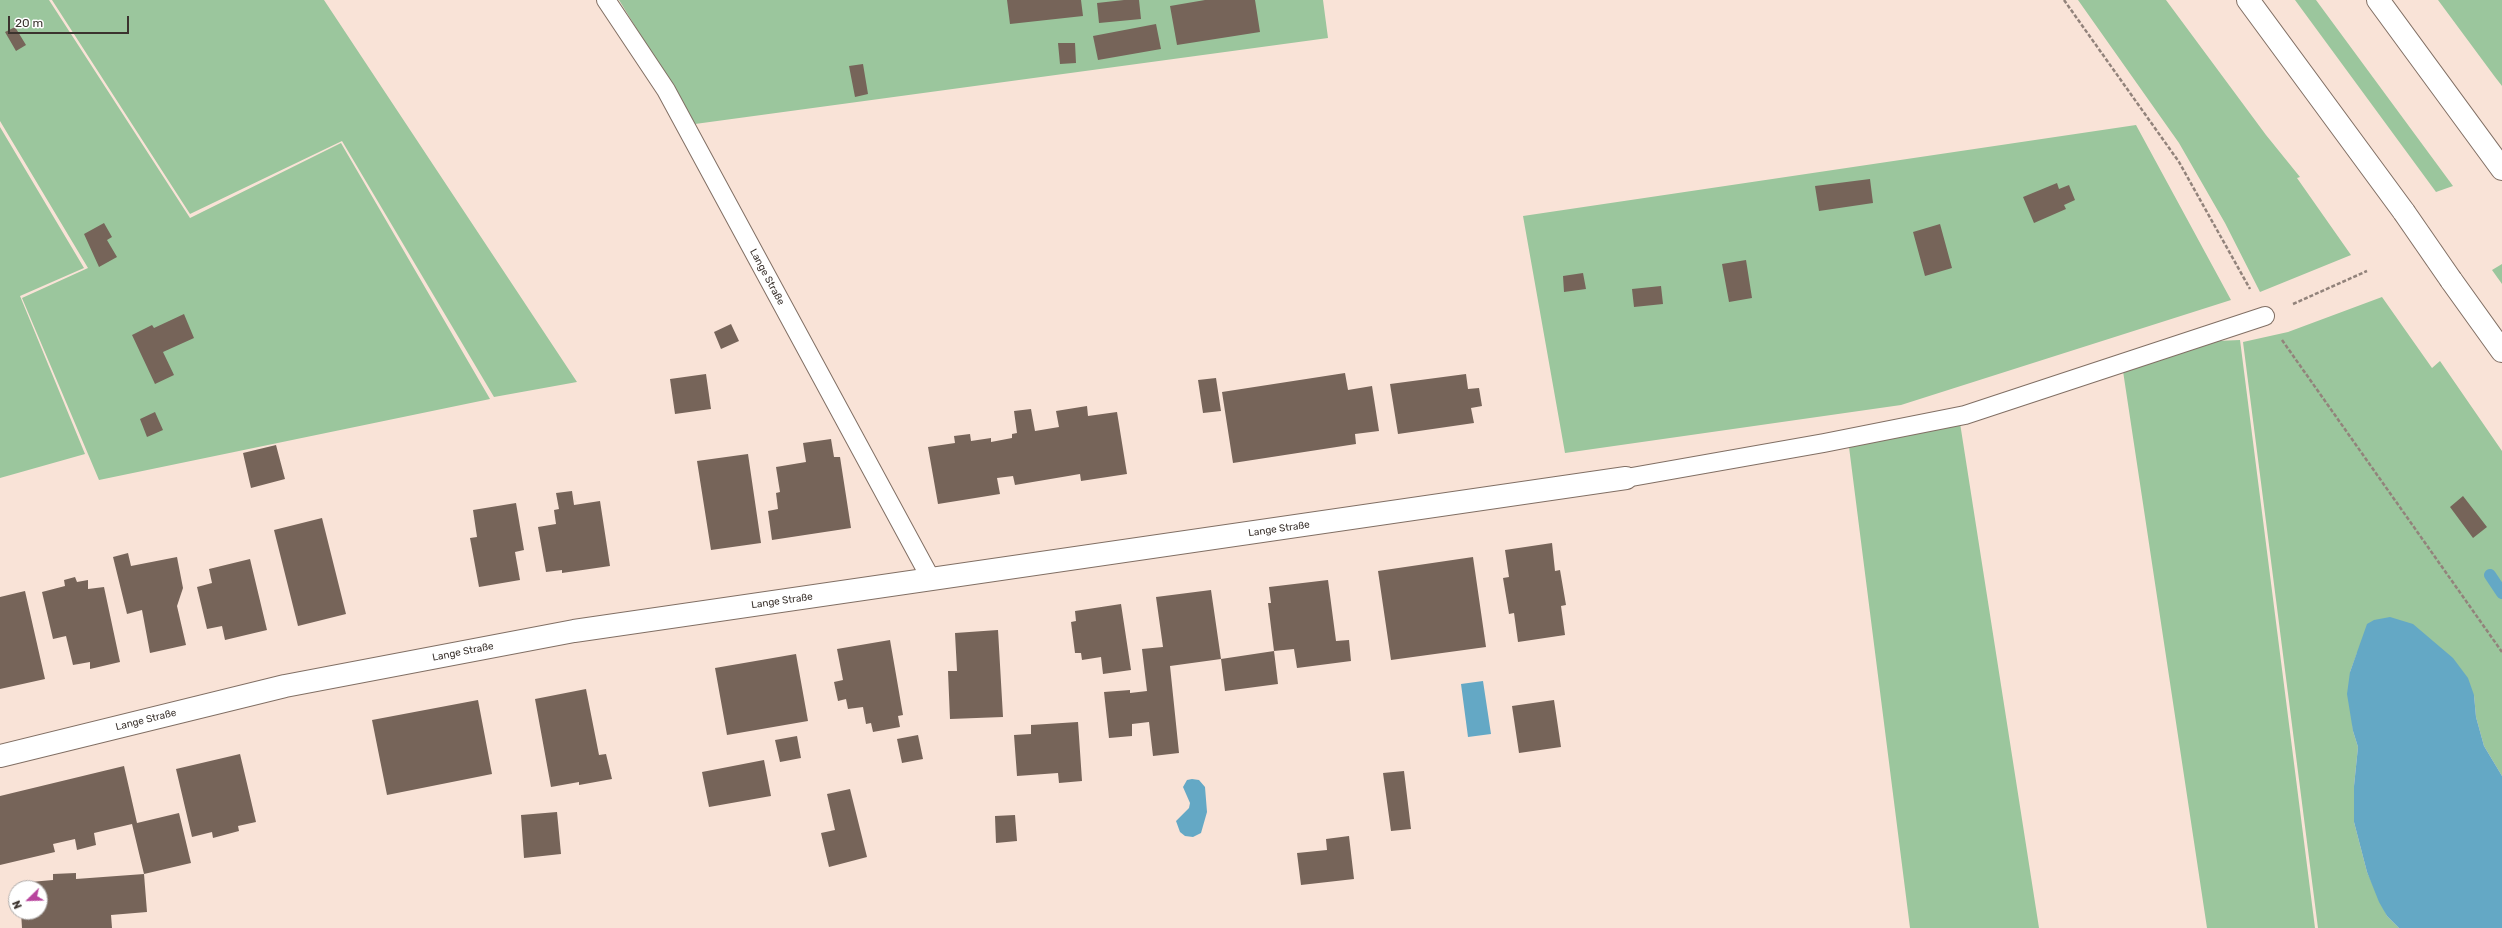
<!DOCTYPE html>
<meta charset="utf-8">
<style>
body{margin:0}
#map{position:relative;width:2502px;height:928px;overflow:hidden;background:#f9e3d7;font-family:Rubik,sans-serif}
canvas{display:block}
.north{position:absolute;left:8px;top:880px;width:40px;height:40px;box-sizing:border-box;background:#fff;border:1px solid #b1adab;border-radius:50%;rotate:247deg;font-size:11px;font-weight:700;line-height:16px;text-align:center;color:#3b332e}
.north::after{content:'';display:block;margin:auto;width:14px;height:18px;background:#b8449d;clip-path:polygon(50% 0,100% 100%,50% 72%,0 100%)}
.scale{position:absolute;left:8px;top:16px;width:121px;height:18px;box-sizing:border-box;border:2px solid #3b332e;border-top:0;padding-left:5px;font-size:12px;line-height:14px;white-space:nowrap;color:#3b332e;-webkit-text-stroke:3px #fff;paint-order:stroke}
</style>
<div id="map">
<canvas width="2502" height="928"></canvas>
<div class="north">N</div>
<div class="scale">20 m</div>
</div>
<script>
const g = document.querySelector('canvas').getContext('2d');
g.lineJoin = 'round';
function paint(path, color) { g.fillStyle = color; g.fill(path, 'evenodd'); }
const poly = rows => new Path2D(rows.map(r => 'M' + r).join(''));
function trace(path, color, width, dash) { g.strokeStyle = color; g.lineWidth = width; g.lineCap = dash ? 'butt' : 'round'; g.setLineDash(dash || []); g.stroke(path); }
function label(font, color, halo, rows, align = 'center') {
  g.font = font + ' Rubik,sans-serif'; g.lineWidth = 4; g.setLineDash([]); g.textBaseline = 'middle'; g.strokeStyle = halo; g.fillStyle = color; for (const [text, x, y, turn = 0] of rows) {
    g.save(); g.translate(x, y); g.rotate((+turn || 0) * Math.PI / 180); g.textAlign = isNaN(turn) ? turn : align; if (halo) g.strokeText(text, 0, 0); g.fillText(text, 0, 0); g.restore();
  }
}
paint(poly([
 [0,0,49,0,190,218,341,143,490,399,99,480,22,298,88,268,0,121],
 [52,0,324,0,577,382,494,397,342,141,190,214],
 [619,0,1323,0,1328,38,695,124],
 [2078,0,2166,0,2266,135,2300,177,2297,178,2351,255,2260,292,2225,223,2179,143],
 [2295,0,2316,0,2453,186,2436,192],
 [2438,0,2502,0,2502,86,2495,77],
 [2136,125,2231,300,1901,405,1565,453,1523,216],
 [0,127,84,268,20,296,85,454,0,478],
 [2502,264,2502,284,2492,270],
 [2382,297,2432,368,2440,361,2502,451,2502,776,2484,746,2476,717,2474,695,2357,653,2350,672,2353,731,2358,747,2354,786,2354,822,2367,872,2387,916,2399,928,2318,928,2243,342,2288,332],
 [2240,340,2315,928,2207,928,2123,371,2217,341],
 [1960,423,2039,928,1910,928,1849,447]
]), '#9bc69d');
paint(poly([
 [2390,617,2413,624,2453,658,2468,678,2474,695,2476,717,2484,746,2502,776,2502,928,2399,928,2387,916,2379,902,2367,872,2354,822,2354,786,2358,747,2353,731,2347,694,2350,672,2367,624,2374,620],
 [1483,681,1491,734,1468,737,1461,684],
 [1192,779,1199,780,1205,787,1207,812,1201,833,1193,837,1185,836,1180,832,1176,821,1189,808,1190,803,1183,787,1187,780]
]), '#64a8c5');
trace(poly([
 [2490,575,2502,593]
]), '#64a8c5', 12);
paint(poly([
 [1007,0,1081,0,1083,16,1010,24],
 [1124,0,1139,0,1141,19,1099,23,1097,3],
 [1205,0,1255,0,1260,32,1177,45,1170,6],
 [1156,24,1161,49,1098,60,1093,36],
 [15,27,26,45,16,51,5,32],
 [1058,43,1075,43,1076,63,1060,64],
 [863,64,868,94,855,97,849,66],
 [1870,179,1873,203,1819,211,1815,186],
 [2057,183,2059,189,2069,185,2075,200,2064,205,2066,209,2034,223,2023,197],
 [104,223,112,237,107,240,117,257,99,267,84,234],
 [1940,224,1952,268,1925,276,1913,232],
 [1746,260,1752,298,1729,302,1722,264],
 [1583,273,1586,289,1564,292,1563,276],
 [1661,286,1663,304,1634,307,1632,289],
 [184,314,194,338,163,352,174,375,155,384,132,335,152,325,154,328],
 [731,324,739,341,721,349,714,332],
 [1345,373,1348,390,1372,386,1379,431,1355,434,1356,444,1233,463,1222,392],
 [706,374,711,409,675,414,670,379],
 [1466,374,1468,389,1479,388,1482,406,1471,408,1474,423,1398,434,1390,384],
 [1216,378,1221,411,1203,413,1198,380],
 [1087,406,1088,416,1117,412,1127,474,1081,481,1080,474,1015,485,1013,476,997,478,1000,494,938,504,928,447,955,443,954,436,970,434,971,441,991,438,991,442,1012,438,1012,434,1017,433,1014,411,1031,409,1035,431,1059,427,1056,411],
 [155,412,163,430,147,437,140,419],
 [831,439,834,457,840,457,851,528,772,540,768,511,778,509,776,493,780,492,776,467,806,462,803,443],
 [276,445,285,479,251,488,243,453],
 [748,454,761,543,711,550,697,461],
 [572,491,574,505,600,501,610,566,562,573,562,570,546,572,538,527,556,524,554,510,559,509,556,493],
 [2463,496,2487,527,2473,538,2450,507],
 [516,503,524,550,515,552,520,580,479,587,470,538,477,537,473,510],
 [322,518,346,614,298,626,274,530],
 [1552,543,1555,571,1560,570,1566,605,1561,606,1565,635,1518,642,1514,613,1509,614,1503,578,1509,577,1505,550],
 [128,553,131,566,177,557,183,588,177,606,186,645,150,653,142,610,127,614,113,557],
 [1473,557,1486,647,1391,660,1378,571],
 [250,559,267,630,225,640,222,626,207,629,197,587,212,583,209,569],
 [75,577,77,582,88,580,88,589,104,587,120,662,90,669,90,662,73,665,66,636,53,639,42,592,65,586,64,580],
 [1328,580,1336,641,1349,640,1351,661,1297,668,1294,649,1274,651,1268,603,1271,603,1269,587],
 [1211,590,1221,659,1274,651,1278,684,1225,691,1221,659,1170,666,1179,753,1153,756,1149,722,1132,724,1132,736,1109,738,1104,692,1130,690,1130,693,1147,691,1142,649,1163,647,1156,597],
 [25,591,45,679,0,689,0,597],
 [1121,604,1131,670,1103,674,1101,657,1082,660,1081,653,1075,653,1071,622,1076,621,1075,611],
 [998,630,1003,717,950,719,948,671,957,671,955,633],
 [890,640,903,715,898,716,900,727,873,732,871,723,866,724,863,707,848,709,846,699,838,701,834,682,843,680,837,649],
 [796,654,808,721,727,735,715,668],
 [586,689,599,755,606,754,612,779,579,785,579,782,551,787,535,699],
 [478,700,492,774,387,795,372,720],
 [1554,700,1561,747,1519,753,1512,706],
 [1078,722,1082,781,1059,783,1058,773,1017,776,1014,735,1031,734,1031,725],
 [918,735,923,759,902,763,897,739],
 [797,736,801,758,780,762,775,740],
 [240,754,256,822,238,826,239,831,213,838,212,832,192,837,176,769],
 [764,760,771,796,709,807,702,772],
 [124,766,137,823,179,813,191,863,144,874,132,824,94,833,96,845,77,850,75,839,53,844,55,852,0,865,0,796],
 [1404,771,1411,829,1391,831,1383,773],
 [850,789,867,857,829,867,821,833,835,830,827,794],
 [557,812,561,854,524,858,521,815],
 [1015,815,1017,841,996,843,995,816],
 [1349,836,1354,879,1301,885,1297,853,1327,850,1326,839],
 [76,873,76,879,144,874,147,912,111,915,112,928,22,928,21,912,40,912,40,888,20,888,19,883,53,880,53,874]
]), '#766459');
const service = poly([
 [606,0,666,90,931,579],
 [1626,478,1824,443,1965,415,2265,316]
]);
const minor = poly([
 [0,756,285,686,574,631,1626,478]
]);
const motorway = poly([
 [2248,0,2404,212],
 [2378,0,2502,169],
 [2451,280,2502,351]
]);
trace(service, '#816f64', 20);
trace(minor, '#816f64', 24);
trace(motorway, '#816f64', 24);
trace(poly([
 [2064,0,2179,162,2250,289],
 [2293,304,2367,271],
 [2282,340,2502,652]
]), '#92837b', 2.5, [4, 2]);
trace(service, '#fff', 18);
trace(minor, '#fff', 22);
trace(motorway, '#fff', 22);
const motorwayBridge = poly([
 [2404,212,2451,280]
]);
trace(motorwayBridge, '#816f64', 24, []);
trace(motorwayBridge, '#fff', 22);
label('10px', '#3b332e', '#fff', [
 ["Lange Straße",767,277,62],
 ["Lange Straße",1279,529,-8],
 ["Lange Straße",782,601,-8],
 ["Lange Straße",463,652,-11],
 ["Lange Straße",146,720,-14]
]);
</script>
